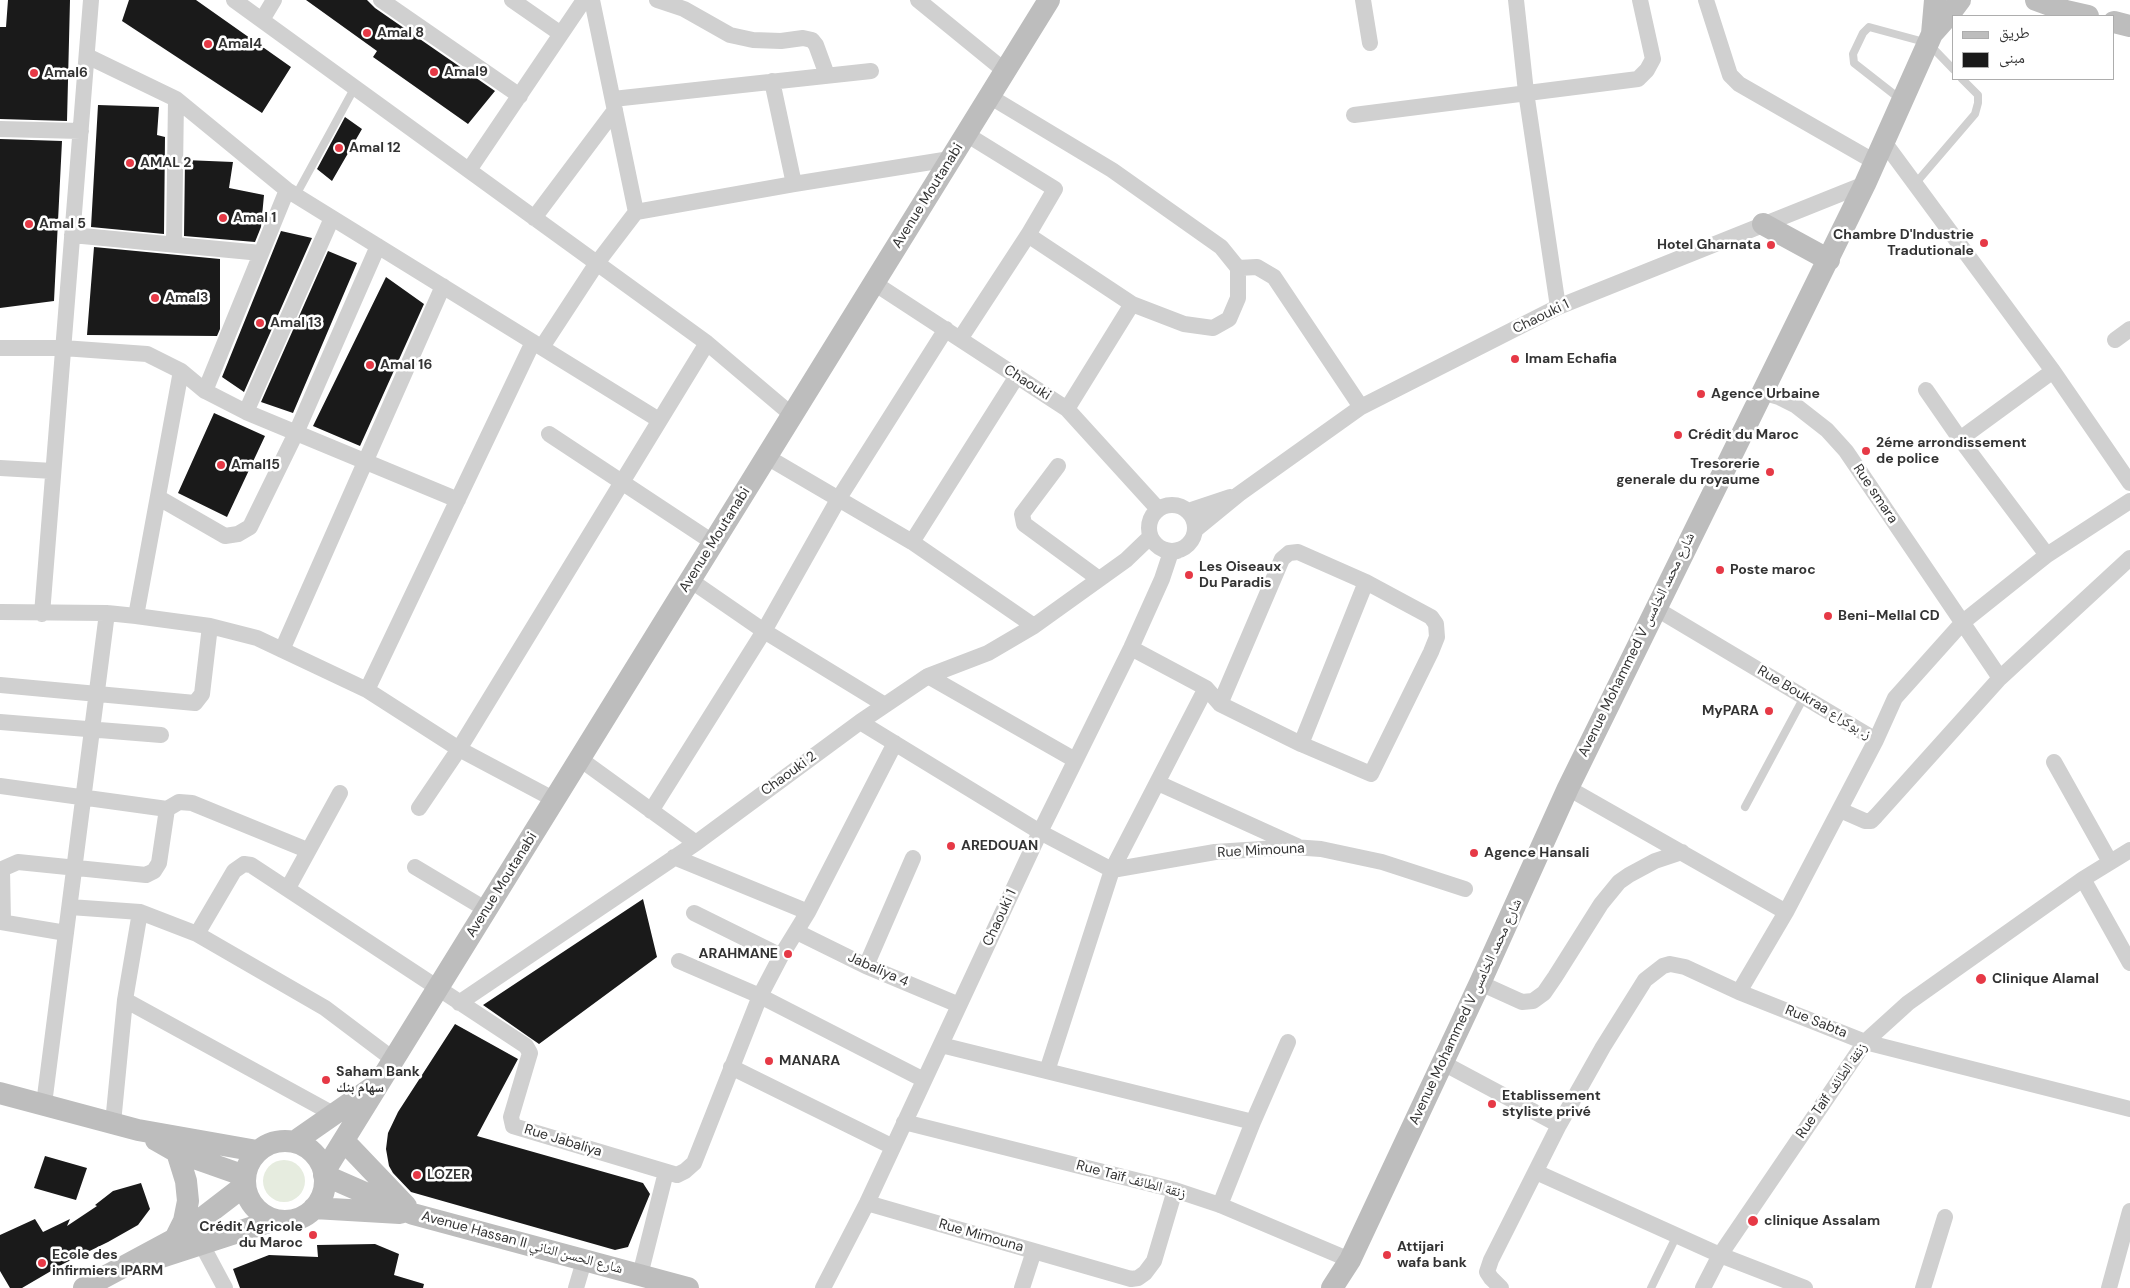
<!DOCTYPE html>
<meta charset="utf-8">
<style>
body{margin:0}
#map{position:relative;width:2130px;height:1288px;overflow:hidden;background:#fff;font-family:"DM Sans","Noto Naskh Arabic",sans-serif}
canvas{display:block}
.legend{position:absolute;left:1952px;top:15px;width:162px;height:65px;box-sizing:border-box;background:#fff;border:1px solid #adadad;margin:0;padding:6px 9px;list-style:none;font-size:15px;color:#333}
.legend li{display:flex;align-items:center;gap:10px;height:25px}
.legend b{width:25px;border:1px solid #adadad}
</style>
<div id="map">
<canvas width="2130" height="1288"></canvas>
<ul class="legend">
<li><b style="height:6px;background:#bdbdbd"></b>طريق</li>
<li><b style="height:14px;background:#1a1a1a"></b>مبنى</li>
</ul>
</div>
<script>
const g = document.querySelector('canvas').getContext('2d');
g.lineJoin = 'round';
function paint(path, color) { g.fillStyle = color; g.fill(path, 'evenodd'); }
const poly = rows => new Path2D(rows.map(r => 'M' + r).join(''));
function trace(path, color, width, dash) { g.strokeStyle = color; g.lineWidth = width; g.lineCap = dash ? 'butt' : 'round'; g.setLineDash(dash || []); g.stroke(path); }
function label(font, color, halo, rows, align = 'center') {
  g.font = font + ' "DM Sans","Noto Naskh Arabic",sans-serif'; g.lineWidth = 5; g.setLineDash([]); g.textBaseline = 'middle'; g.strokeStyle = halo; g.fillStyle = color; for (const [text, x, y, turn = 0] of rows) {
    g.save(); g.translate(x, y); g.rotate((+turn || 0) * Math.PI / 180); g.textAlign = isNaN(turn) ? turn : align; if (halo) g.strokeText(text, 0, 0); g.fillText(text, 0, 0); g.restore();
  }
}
paint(poly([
 '263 1181a21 21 0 1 1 42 0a21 21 0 1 1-42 0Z'
]), '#e6ecdf');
paint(poly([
 [8,0,70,0,67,121,0,119,0,27,6,27],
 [129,0,196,0,291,67,262,113,122,21],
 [306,0,367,0,375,8,495,91,468,124,373,57,377,51],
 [98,105,159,107,157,135,165,137,164,234,91,227],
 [345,117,362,129,332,181,317,169],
 [0,139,62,141,54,301,0,308],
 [185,160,233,162,229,188,264,195,261,227,255,242,184,236],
 [281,231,312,238,244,392,222,377],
 [94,247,220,259,220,329,217,336,87,335],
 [328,251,357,263,293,413,261,402],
 [386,277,424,304,360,446,313,426],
 [214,413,265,436,227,517,178,493],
 [643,899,657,957,539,1044,483,1005],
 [455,1024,518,1059,477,1136,643,1183,650,1194,628,1247,615,1250,411,1192,393,1173,389,1166,386,1149,388,1133,398,1112],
 [45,1156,87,1168,76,1200,34,1188],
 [141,1183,150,1209,138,1225,108,1242,63,1264,22,1288,10,1288,0,1271,0,1235,35,1219,43,1232,70,1219,67,1226,97,1206,95,1205,113,1191],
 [375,1244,399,1254,394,1275,424,1284,423,1288,240,1288,233,1269,269,1255,318,1257,317,1245]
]), '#1a1a1a');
trace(poly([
 [1900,99,1854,63,1853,54,1863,33,1869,27,1928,43,1954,70],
 [1915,184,1975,114,1978,103,1978,95,1962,79],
 [296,195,355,87],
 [1745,807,1804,697],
 [1651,1288,1677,1235]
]), '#d0d0d0', 8);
trace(poly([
 [234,0,707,343,792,415],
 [381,0,520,96],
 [512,0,561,34],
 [592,0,636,212],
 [657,0,684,9,730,35,753,40,781,41,803,38,812,40,816,45,827,75],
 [918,0,1005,71],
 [1363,0,1370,43],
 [1516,0,1526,92,1558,307],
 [1706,0,1730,75,1739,84,1875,162],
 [262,20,274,0],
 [87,56,176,99,287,190,659,420],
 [772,81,794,184],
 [989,96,1112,170,1221,247,1238,268,1238,298,1229,319,1213,328,1184,324,1132,304,1028,235],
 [613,99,871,71],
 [1354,115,1638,79,1647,70,1653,59,1640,0],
 [0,129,81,131],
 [1884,142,2053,371,2130,483],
 [469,170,584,0],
 [534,218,615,110],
 [72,235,261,253],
 [174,244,176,99],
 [1238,268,1257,267,1274,277,1361,407],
 [874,283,1067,409,1158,509],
 [960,339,1028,235,1055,189,966,134],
 [2115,340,2130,329],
 [542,347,597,263,636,212,794,184,950,159],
 [0,348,63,348,147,354,181,371,205,391,246,412,458,500],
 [1926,390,1960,439,2047,555],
 [205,391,287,190],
 [1762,392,1779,397,1795,405,1827,430,1846,451,2000,678],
 [1067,409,1132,304],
 [246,412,332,218],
 [549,434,714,543],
 [1960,439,2053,371],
 [767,457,912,542,1034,626],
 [1058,466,1022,514,1024,524,1099,579],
 [0,468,53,471],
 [159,498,225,536,238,534,250,527,296,433,378,246],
 '1149 528a23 23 0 1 1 46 0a23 23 0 1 1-46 0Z',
 [1188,511,1230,497],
 [1195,530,1239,494,1361,407,1558,307,1865,184],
 [912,542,1017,376],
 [690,580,764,631,885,705],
 [1655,608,1876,740,1895,698,1963,622,2047,555,2130,501],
 [0,612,107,613,136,616,210,626,257,638,367,690,459,749,555,800],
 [42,614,91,0],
 [136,616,181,371],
 [1131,648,1206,688,1220,704,1301,744,1371,774,1431,652,1437,637,1436,624,1431,617,1366,582,1298,552,1289,553,1282,559,1220,704],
 [282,650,443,286],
 [928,676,1075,760],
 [0,685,195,703,202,694,210,626],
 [367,690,533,342],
 [0,722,161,735],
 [860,722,1040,832,1112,870,1215,852,1293,847,1321,849,1382,862,1465,889],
 [1301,744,1366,582],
 [580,759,696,843],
 [2054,762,2110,862],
 [1158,783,1297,846],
 [0,786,167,809],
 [1568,788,1786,912],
 [419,808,459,749,707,343],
 [1840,810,1865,821,1871,821,1876,816,2000,678,2130,558],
 [651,811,764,631,839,498,946,329],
 [674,857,808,912],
 [415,867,487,910],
 [2083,879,2130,963],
 [288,888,340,793],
 [70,907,140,912,197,934,325,1008,394,1060],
 [694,913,781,956],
 [0,922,66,933],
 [3,922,2,869,18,862,146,875,154,871,159,863,167,809,179,802,192,803,307,850],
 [797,932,866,966,959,1005],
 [197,934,234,871,244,864,251,865,526,1046,530,1053,511,1117,513,1126,677,1175,685,1171,694,1163,760,996,781,956,808,912,895,743],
 [679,961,760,996,924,1080],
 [866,966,913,858],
 [1480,983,1522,1002,1533,1001,1544,993,1555,977,1601,904,1619,882,1629,875,1655,861,1682,852],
 [1739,992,1786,912,1876,740],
 [125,1000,335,1115],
 [459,1003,696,843,860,722,928,676,988,653,1034,626,1126,560,1150,537],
 [941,1045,1253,1122],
 [1443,1063,1559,1125],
 [731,1067,893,1147],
 [1047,1071,1112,870,1206,688],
 [44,1104,107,613],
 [904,1122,1175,1190,1220,1205,1350,1260],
 [113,1123,125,1000,140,912],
 [1536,1172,1720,1255,1805,1288],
 [867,1203,1131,1279,1138,1278,1145,1273,1154,1261,1175,1190],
 [1220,1205,1253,1122,1288,1042],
 [202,1245,225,1288],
 [640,1275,666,1172],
 [576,1288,584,1261],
 [823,1288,867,1203,1040,832,1131,648,1162,579,1171,552,1177,551],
 [1022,1288,1034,1251],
 [1501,1288,1491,1278,1487,1272,1491,1260,1559,1125,1603,1047,1645,980,1663,966,1670,964,1685,967,1739,992,1865,1042,2130,1109],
 [1703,1288,1720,1255,1865,1042,1908,1003,2083,879,2130,850],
 [1923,1288,1945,1217],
 [2109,1288,2130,1211]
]), '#d0d0d0', 16);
trace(poly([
 [2036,0,2066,11,2088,16],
 [2114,22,2130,26],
 [1932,34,1948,16,1960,0],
 [1763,224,1829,260],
 [0,1093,138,1130,257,1151],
 [156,1140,177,1152,245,1176],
 '245 1181a40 40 0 1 1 80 0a40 40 0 1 1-80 0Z',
 [344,1141,406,1206],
 [294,1142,373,1087],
 [324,1172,1049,0],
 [324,1175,413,1214,688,1288],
 [314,1208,400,1213],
 [175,1239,184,1221,188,1201,186,1181,177,1152],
 [158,1258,275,1220],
 [84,1288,175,1239,244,1186],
 [1332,1288,1350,1260,1480,983,1568,788,1865,184,1932,34,1935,0]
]), '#bdbdbd', 22);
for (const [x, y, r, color] of [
 [367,33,5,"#e63946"],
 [208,44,5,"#e63946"],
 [434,72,5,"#e63946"],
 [34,73,5,"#e63946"],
 [339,148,5,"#e63946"],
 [130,163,5,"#e63946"],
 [223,218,5,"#e63946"],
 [29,224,5,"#e63946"],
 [1984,243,5,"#e63946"],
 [1771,245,5,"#e63946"],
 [155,298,5,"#e63946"],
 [260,323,5,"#e63946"],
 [1515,359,5,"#e63946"],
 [370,365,5,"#e63946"],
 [1701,394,5,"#e63946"],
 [1678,435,5,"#e63946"],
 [1866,451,5,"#e63946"],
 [221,465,5,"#e63946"],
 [1770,472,5,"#e63946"],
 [1720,570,5,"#e63946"],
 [1189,575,5,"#e63946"],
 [1828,616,5,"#e63946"],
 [1769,711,5,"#e63946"],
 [951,846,5,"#e63946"],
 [1474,853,5,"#e63946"],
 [788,954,5,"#e63946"],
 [1981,979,6,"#e63946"],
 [769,1061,5,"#e63946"],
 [326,1080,5,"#e63946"],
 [1492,1104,5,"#e63946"],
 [417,1175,5,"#e63946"],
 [1753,1221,6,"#e63946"],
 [313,1235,5,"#e63946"],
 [1387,1255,5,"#e63946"],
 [42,1263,5,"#e63946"]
]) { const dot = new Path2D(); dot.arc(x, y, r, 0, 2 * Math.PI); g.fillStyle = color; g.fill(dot); trace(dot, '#fff', 2); }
label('bold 14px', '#333', '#fff', [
 ["Amal 8",377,33],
 ["Amal4",218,44],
 ["Amal9",444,72],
 ["Amal6",44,73],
 ["Amal 12",349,148],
 ["AMAL 2",140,163],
 ["Amal 1",233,218],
 ["Amal 5",39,224],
 ["Chambre D'Industrie",1974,235,"right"],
 ["Tradutionale",1974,251,"right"],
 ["Hotel Gharnata",1761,245,"right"],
 ["Amal3",165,298],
 ["Amal 13",270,323],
 ["Imam Echafia",1525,359],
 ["Amal 16",380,365],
 ["Agence Urbaine",1711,394],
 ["Crédit du Maroc",1688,435],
 ["2éme arrondissement",1876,443],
 ["de police",1876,459],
 ["Tresorerie",1760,464,"right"],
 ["generale du royaume",1760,480,"right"],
 ["Amal15",231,465],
 ["Les Oiseaux",1199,567],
 ["Du Paradis",1199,583],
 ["Poste maroc",1730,570],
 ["Beni-Mellal CD",1838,616],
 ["MyPARA",1759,711,"right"],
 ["AREDOUAN",961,846],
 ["Agence Hansali",1484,853],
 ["ARAHMANE",778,954,"right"],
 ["Clinique Alamal",1992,979],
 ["MANARA",779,1061],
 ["Saham Bank",336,1072],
 ["سهام بنك",336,1088],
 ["Etablissement",1502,1096],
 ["styliste privé",1502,1112],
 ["LOZER",427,1175],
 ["clinique Assalam",1764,1221],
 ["Crédit Agricole",303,1227,"right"],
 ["du Maroc",303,1243,"right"],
 ["Attijari",1397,1247],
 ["wafa bank",1397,1263],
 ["Ecole des",52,1255],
 ["infirmiers IPARM",52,1271]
], 'left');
label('14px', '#333', '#fff', [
 ["Avenue Moutanabi",928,196,-58],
 ["Chaouki 1",1541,317,-26],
 ["Chaouki",1027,383,33],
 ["Rue smara",1875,494,56],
 ["Avenue Moutanabi",715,540,-58],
 ["Avenue Mohammed V شارع محمد الخامس",1637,645,-64],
 ["Rue Boukraa ز. بوكراع",1814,703,31],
 ["Chaouki 2",789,774,-36],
 ["Rue Mimouna",1261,851,-3],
 ["Avenue Moutanabi",502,885,-58],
 ["Chaouki 1",1000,918,-65],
 ["Jabaliya 4",878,970,24],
 ["Avenue Mohammed V شارع محمد الخامس",1466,1012,-65],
 ["Rue Sabta",1816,1022,22],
 ["Rue Taïf زنقة الطائف",1832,1091,-55],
 ["Rue Jabaliya",563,1141,17],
 ["Rue Taïf زنقة الطائف",1131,1180,15],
 ["Rue Mimouna",981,1236,16],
 ["Avenue Hassan II شارع الحسن الثاني",522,1243,15]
]);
</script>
